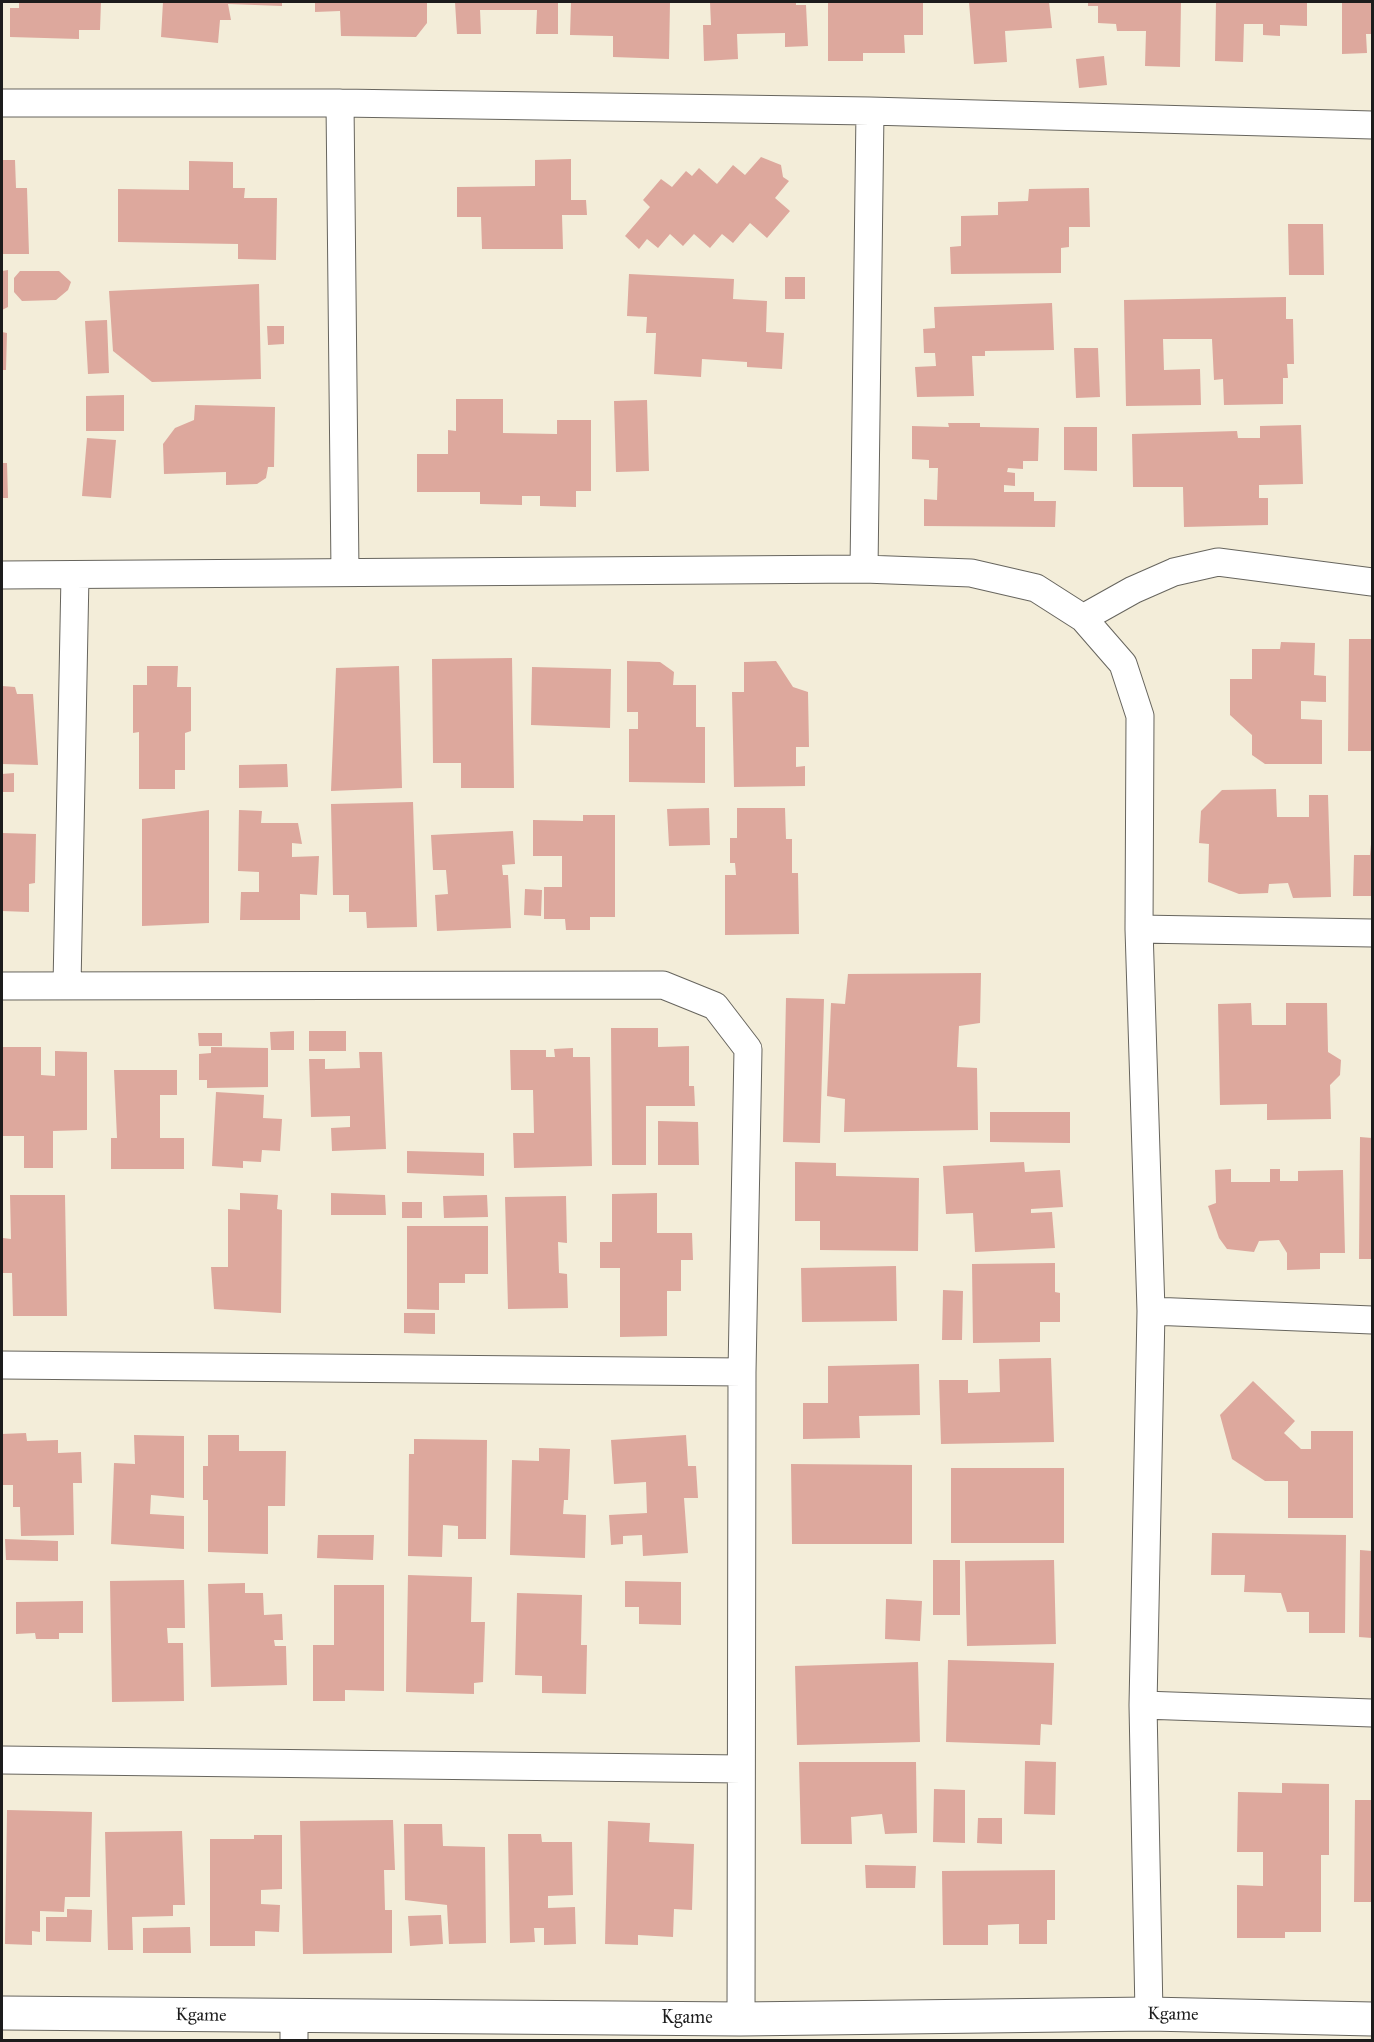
<!DOCTYPE html>
<style>
body{margin:0}
#map{position:relative;width:1374px;height:2042px;overflow:hidden;background:#f3edd9;font-family:"IM FELL Great Primer",serif}
canvas{display:block}
.frame{position:absolute;inset:0;border:3px solid #1c1c1c;pointer-events:none}
</style>
<div id="map">
<canvas width="1374" height="2042"></canvas>
<div class="frame"></div>
</div>
<script>
const g = document.querySelector('canvas').getContext('2d');
g.lineJoin = 'round';
function paint(path, color) { g.fillStyle = color; g.fill(path, 'evenodd'); }
const poly = rows => new Path2D(rows.map(r => 'M' + r).join(''));
function trace(path, color, width, dash) { g.strokeStyle = color; g.lineWidth = width; g.lineCap = dash ? 'butt' : 'round'; g.setLineDash(dash || []); g.stroke(path); }
function label(font, color, halo, rows, align = 'center') {
  g.font = font + ' "IM FELL Great Primer",serif'; g.lineWidth = 6; g.setLineDash([]); g.textBaseline = 'middle'; g.strokeStyle = halo; g.fillStyle = color; for (const [text, x, y, turn = 0] of rows) {
    g.save(); g.translate(x, y); g.rotate((+turn || 0) * Math.PI / 180); g.textAlign = isNaN(turn) ? turn : align; if (halo) g.strokeText(text, 0, 0); g.fillText(text, 0, 0); g.restore();
  }
}
paint(poly([
 [19,2,101,2,100,30,79,30,79,39,10,37,10,8,19,8],
 [163,2,282,2,282,6,228,4,231,20,220,20,218,43,161,37],
 [315,2,427,2,427,23,416,37,341,36,340,11,315,12],
 [455,2,558,2,558,34,536,34,537,10,480,10,481,34,457,34],
 [571,2,670,2,669,59,613,57,613,36,570,35],
 [710,2,796,2,796,5,806,5,808,46,785,47,785,33,737,34,738,59,704,61,703,25,711,25],
 [828,2,923,2,923,35,904,35,905,53,863,53,863,61,828,61],
 [969,2,1049,2,1052,28,1005,31,1007,62,974,64],
 [1088,2,1181,2,1180,67,1145,66,1146,31,1117,31,1116,24,1098,23,1098,6,1088,6],
 [1216,2,1307,2,1307,26,1280,25,1280,36,1263,35,1263,24,1244,24,1243,62,1215,61],
 [1342,2,1372,2,1372,34,1366,34,1367,53,1342,54],
 [1104,56,1107,85,1079,88,1076,59],
 [761,157,781,165,783,177,789,181,775,198,790,211,767,238,750,223,733,243,722,234,710,248,694,234,683,246,670,234,658,248,647,239,639,249,625,236,650,207,643,200,661,179,672,187,686,171,692,176,699,168,717,184,733,165,745,175],
 [571,159,571,200,586,200,587,215,562,215,563,249,482,249,481,217,457,217,457,187,535,186,535,160],
 [2,160,15,160,16,188,27,188,29,254,2,254],
 [189,161,233,162,233,188,245,188,244,198,277,198,276,260,238,259,238,244,118,242,118,189,189,190],
 [1089,188,1090,227,1069,227,1069,247,1061,248,1061,273,951,274,950,247,961,246,961,216,998,215,998,202,1028,201,1029,189],
 [1288,224,1323,224,1324,275,1289,275],
 [8,270,8,307,2,310,2,271],
 [20,271,59,271,71,282,68,290,56,300,22,301,14,292,14,278],
 [629,274,734,279,733,299,767,301,766,332,784,333,782,369,747,367,747,362,702,359,701,377,654,374,656,333,646,333,647,317,627,316],
 [785,277,805,277,805,299,785,299],
 [259,284,261,379,152,382,113,351,109,291],
 [1286,297,1286,319,1293,319,1294,364,1287,364,1288,378,1283,378,1283,404,1224,405,1223,379,1214,380,1212,339,1163,339,1164,370,1200,369,1201,405,1126,406,1124,300],
 [1052,303,1054,350,985,351,985,356,972,356,974,396,917,397,915,367,936,366,935,353,924,353,923,329,935,328,934,307],
 [107,320,109,373,88,374,85,321],
 [267,326,284,326,284,344,268,345],
 [2,332,7,333,6,370,2,370],
 [1074,348,1098,348,1100,397,1076,398],
 [124,395,124,431,86,431,86,396],
 [456,399,503,399,503,433,557,434,557,420,591,420,591,491,576,491,576,507,540,506,540,496,522,496,522,505,480,504,480,492,417,492,417,454,448,454,448,430,456,431],
 [647,400,649,471,616,472,614,401],
 [195,405,275,407,274,467,268,467,266,478,257,484,226,485,226,472,164,474,163,444,175,428,194,420],
 [948,423,980,423,980,427,1039,428,1038,461,1023,461,1023,469,1008,468,1007,472,1015,473,1015,486,1004,485,1004,492,1034,492,1034,501,1056,501,1055,527,924,526,924,499,937,500,938,468,929,468,929,460,912,459,912,426,949,427],
 [1301,425,1303,484,1259,485,1259,498,1268,498,1268,525,1184,527,1183,487,1133,487,1132,434,1237,431,1238,438,1260,438,1260,426],
 [1064,427,1097,427,1097,471,1064,470],
 [87,438,116,440,111,498,82,496],
 [2,463,7,463,8,498,2,498],
 [1349,639,1372,639,1372,751,1348,751],
 [1281,642,1315,643,1314,675,1326,676,1326,702,1301,701,1301,719,1322,720,1322,764,1265,764,1252,755,1252,735,1230,715,1230,679,1252,679,1252,649,1280,649],
 [512,658,514,788,461,788,461,763,433,763,432,659],
 [627,661,660,662,674,672,673,685,696,685,696,727,705,727,705,783,629,782,629,729,638,729,638,712,627,712],
 [776,661,793,687,808,692,809,747,796,747,796,767,805,766,805,786,734,787,732,692,744,692,744,662],
 [147,666,178,666,177,687,191,687,191,731,185,733,185,770,175,770,175,789,139,789,139,732,133,733,133,685,147,685],
 [399,666,402,788,331,791,336,668],
 [532,667,611,669,610,728,531,725],
 [2,686,15,687,17,694,33,694,38,765,2,764],
 [287,764,288,787,239,788,239,765],
 [14,773,14,792,2,792,2,774],
 [1276,789,1277,817,1309,817,1309,795,1328,795,1331,897,1293,898,1288,883,1269,884,1268,893,1239,894,1208,882,1209,844,1199,843,1201,811,1222,790],
 [413,802,417,927,367,928,366,912,349,912,349,895,333,895,331,804],
 [709,808,710,845,669,846,667,809],
 [737,808,785,808,786,839,792,839,792,873,798,873,799,934,725,935,725,875,736,875,735,863,730,863,730,838,737,838],
 [209,810,209,923,142,926,142,819],
 [239,810,262,811,261,823,298,823,302,844,292,843,292,857,319,856,317,895,300,894,300,920,240,920,241,892,259,892,259,872,238,871],
 [583,815,615,815,615,917,590,917,590,930,566,930,565,919,544,919,544,887,562,887,562,856,533,856,533,820,583,821],
 [513,831,515,864,502,865,503,875,508,875,511,928,437,931,435,895,448,894,446,870,433,870,431,835],
 [2,833,36,834,35,883,29,884,29,912,2,911],
 [1372,833,1372,896,1353,896,1354,855,1370,855],
 [525,889,542,890,541,916,524,915],
 [981,973,980,1023,959,1026,957,1067,977,1068,978,1130,844,1132,845,1099,827,1096,831,1003,845,1004,848,974],
 [786,998,824,999,820,1143,783,1142],
 [1251,1003,1252,1025,1286,1025,1286,1003,1327,1003,1328,1052,1341,1060,1340,1075,1330,1085,1331,1119,1267,1120,1267,1104,1220,1105,1218,1004],
 [611,1028,658,1028,658,1047,689,1046,689,1086,694,1086,695,1106,646,1106,646,1165,612,1165],
 [294,1031,294,1050,271,1050,270,1032],
 [309,1031,346,1031,346,1051,309,1051],
 [198,1033,222,1033,222,1046,199,1046],
 [2,1047,41,1047,41,1075,55,1076,55,1051,87,1052,87,1130,53,1131,53,1168,24,1168,24,1136,2,1136],
 [211,1047,268,1048,268,1087,207,1088,207,1080,199,1080,199,1054,211,1053],
 [573,1048,573,1057,590,1057,592,1166,514,1168,513,1133,534,1133,533,1090,511,1090,510,1050,546,1050,546,1057,555,1057,554,1049],
 [359,1052,382,1052,386,1149,332,1151,331,1128,350,1127,350,1116,311,1117,309,1059,325,1059,325,1069,360,1068],
 [114,1070,177,1070,177,1095,160,1095,160,1138,184,1138,184,1169,111,1169,111,1138,117,1138],
 [216,1092,264,1095,263,1118,282,1119,280,1151,262,1150,261,1162,243,1161,243,1168,212,1166],
 [990,1112,1070,1112,1070,1143,990,1142],
 [658,1121,698,1122,699,1165,658,1165],
 [1360,1137,1372,1138,1372,1259,1359,1259],
 [407,1151,484,1153,484,1176,407,1173],
 [795,1162,836,1163,836,1176,919,1178,918,1251,820,1250,820,1221,795,1221],
 [1024,1162,1025,1172,1060,1170,1063,1207,1031,1209,1031,1213,1052,1212,1055,1248,975,1252,973,1213,946,1214,943,1166],
 [1231,1169,1231,1182,1270,1182,1270,1169,1280,1169,1280,1181,1298,1181,1298,1171,1343,1170,1345,1253,1320,1253,1320,1269,1287,1270,1287,1253,1279,1240,1259,1241,1254,1252,1227,1249,1219,1238,1208,1206,1216,1203,1215,1170],
 [240,1193,278,1195,277,1209,282,1210,281,1313,214,1309,211,1267,228,1267,228,1209,240,1210],
 [331,1193,385,1195,386,1215,331,1215],
 [657,1193,657,1233,692,1233,693,1260,681,1260,681,1291,667,1291,667,1336,620,1337,620,1268,600,1268,600,1242,612,1242,612,1194],
 [10,1195,65,1195,67,1316,13,1316,12,1273,3,1273,3,1238,11,1239],
 [487,1195,488,1217,444,1218,443,1196],
 [566,1196,567,1243,558,1242,559,1273,567,1274,568,1308,508,1309,505,1197],
 [402,1202,422,1202,422,1218,402,1218],
 [407,1226,488,1226,488,1274,465,1274,465,1283,439,1283,439,1310,407,1309],
 [1055,1263,1055,1292,1060,1293,1060,1322,1040,1322,1040,1342,973,1343,972,1264],
 [896,1266,897,1321,802,1322,801,1268],
 [943,1290,963,1291,962,1340,942,1340],
 [404,1313,435,1313,435,1334,404,1333],
 [1051,1358,1054,1442,941,1444,939,1380,968,1380,968,1393,1000,1392,999,1359],
 [919,1364,920,1415,859,1416,860,1438,803,1439,803,1403,828,1403,828,1366],
 [1253,1381,1295,1421,1284,1433,1301,1449,1311,1449,1311,1431,1353,1431,1353,1518,1288,1518,1288,1481,1265,1481,1232,1459,1220,1415],
 [26,1433,27,1441,58,1440,58,1453,81,1452,82,1483,73,1483,74,1535,21,1536,20,1507,13,1507,13,1485,2,1485,2,1434],
 [134,1435,184,1436,184,1498,151,1495,150,1514,184,1516,184,1549,111,1544,114,1463,135,1464],
 [208,1435,239,1435,239,1451,286,1451,285,1506,268,1506,268,1554,208,1552,208,1500,203,1500,203,1466,208,1466],
 [686,1435,688,1466,696,1466,698,1498,684,1498,688,1553,643,1556,642,1535,623,1536,623,1544,611,1545,609,1515,647,1513,646,1482,614,1484,611,1440],
 [414,1439,487,1440,486,1539,458,1539,458,1526,443,1525,442,1557,408,1556,409,1454,414,1454],
 [539,1448,570,1449,568,1500,564,1500,563,1514,586,1515,585,1558,510,1555,512,1460,539,1461],
 [791,1464,912,1465,912,1544,792,1544],
 [951,1468,1064,1468,1064,1543,951,1543],
 [1212,1533,1346,1535,1345,1633,1309,1633,1309,1612,1287,1612,1281,1593,1244,1592,1245,1575,1211,1575],
 [318,1535,374,1535,373,1560,317,1558],
 [5,1539,58,1541,58,1561,6,1560],
 [1360,1550,1372,1551,1372,1638,1359,1637],
 [933,1560,960,1560,960,1615,933,1615],
 [1054,1560,1056,1644,967,1646,965,1561],
 [408,1575,472,1577,471,1622,485,1622,483,1682,474,1683,474,1694,406,1692],
 [184,1580,185,1628,167,1628,168,1643,183,1643,184,1701,112,1702,110,1581],
 [625,1581,681,1582,681,1625,639,1624,639,1607,625,1607],
 [245,1583,245,1593,263,1593,264,1615,282,1614,283,1640,274,1640,275,1646,286,1646,287,1685,211,1687,208,1584],
 [334,1585,384,1585,384,1691,345,1690,345,1701,313,1701,313,1645,334,1645],
 [517,1593,582,1595,581,1645,587,1645,586,1694,542,1693,542,1676,515,1675],
 [886,1599,922,1601,920,1641,885,1639],
 [83,1601,83,1633,59,1633,59,1639,36,1639,35,1633,16,1634,16,1602],
 [948,1660,1054,1663,1052,1725,1041,1724,1040,1745,946,1742],
 [918,1662,920,1742,797,1745,795,1666],
 [1025,1761,1056,1762,1055,1815,1024,1814],
 [799,1762,916,1762,917,1833,885,1834,882,1814,851,1817,852,1844,801,1844],
 [1282,1783,1329,1784,1329,1855,1321,1855,1321,1932,1285,1932,1285,1938,1237,1938,1237,1885,1263,1886,1263,1852,1237,1852,1238,1792,1282,1793],
 [934,1789,965,1790,965,1843,933,1842],
 [1355,1800,1372,1800,1372,1902,1354,1902],
 [7,1810,92,1812,90,1897,65,1897,64,1912,40,1911,40,1932,32,1931,32,1945,5,1944],
 [978,1818,1002,1818,1002,1844,977,1843],
 [393,1820,395,1870,384,1870,385,1910,392,1910,392,1953,303,1954,300,1821],
 [608,1821,650,1823,649,1842,694,1844,692,1910,674,1909,673,1937,638,1935,638,1945,605,1944],
 [404,1824,442,1824,443,1846,485,1847,486,1943,449,1944,447,1905,405,1900],
 [182,1831,185,1905,173,1905,173,1916,132,1917,133,1950,108,1950,105,1832],
 [508,1834,541,1834,542,1842,572,1842,573,1895,548,1896,548,1908,575,1907,576,1944,544,1945,544,1928,534,1928,535,1942,510,1943],
 [254,1835,282,1835,282,1889,261,1890,261,1904,280,1905,279,1932,255,1931,255,1946,210,1946,210,1839,254,1839],
 [865,1865,916,1866,915,1888,866,1888],
 [1055,1870,1055,1920,1047,1920,1047,1944,1019,1944,1019,1924,988,1925,988,1945,943,1945,942,1871],
 [67,1909,92,1910,91,1942,46,1941,46,1917,67,1917],
 [441,1915,443,1944,410,1946,408,1916],
 [190,1927,191,1953,143,1953,143,1928]
]), '#dda89d');
const minor = poly([
 [2,103,340,103,870,111,1372,125],
 [340,103,345,572],
 [864,569,870,111],
 [2,575,864,569,971,573,1036,588,1083,618,1123,664,1140,716,1139,929,1151,1311,1143,1705,1149,2014],
 [1083,618,1133,590,1174,572,1218,562,1372,582],
 [1139,929,1372,933],
 [2,986,663,985,715,1006,748,1049,742,1372,741,2019],
 [67,986,75,575],
 [1151,1311,1372,1320],
 [2,1365,742,1372],
 [1143,1705,1372,1713],
 [2,1760,741,1769],
 [294,2017,294,2040]
]);
const tertiary = poly([
 [2,2013,741,2019,1149,2014,1372,2019]
]);
trace(minor, '#67655e', 29);
trace(tertiary, '#67655e', 35);
trace(minor, '#fff', 27);
trace(tertiary, '#fff', 33);
label('18px', '#1c1c1c', '#fff', [
 ["Kgame",1173,2015,1],
 ["Kgame",201,2016,1],
 ["Kgame",687,2019]
]);
</script>
